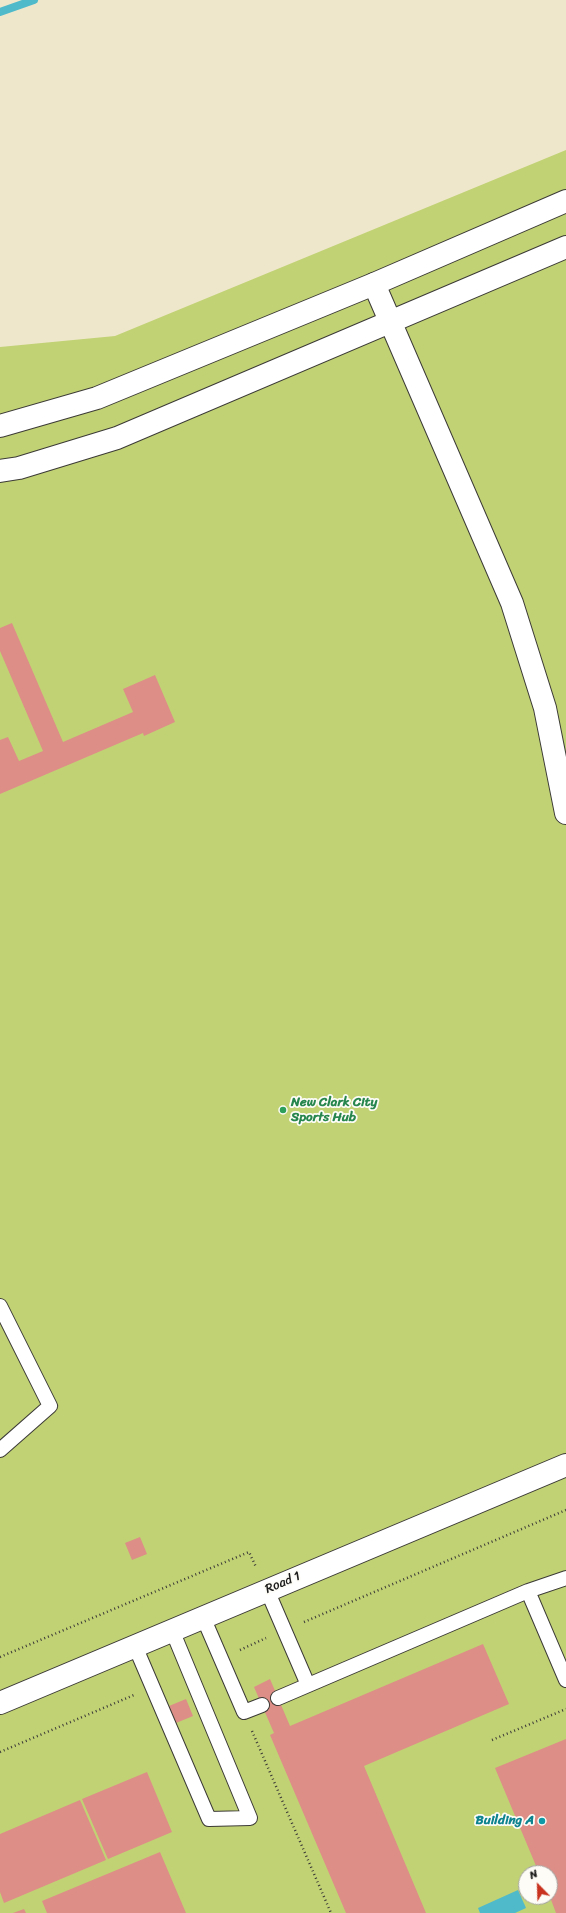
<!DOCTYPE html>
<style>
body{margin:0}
#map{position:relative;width:566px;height:1913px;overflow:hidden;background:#efe7cc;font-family:Sriracha,sans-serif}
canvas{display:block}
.north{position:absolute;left:518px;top:1865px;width:40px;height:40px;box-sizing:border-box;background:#fdfcf7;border:1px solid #a3a29f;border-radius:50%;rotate:337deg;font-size:11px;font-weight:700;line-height:16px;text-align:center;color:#1c1c1c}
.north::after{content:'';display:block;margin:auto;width:14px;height:18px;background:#c8321e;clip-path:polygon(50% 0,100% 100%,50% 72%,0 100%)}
</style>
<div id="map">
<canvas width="566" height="1913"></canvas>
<div class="north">N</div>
</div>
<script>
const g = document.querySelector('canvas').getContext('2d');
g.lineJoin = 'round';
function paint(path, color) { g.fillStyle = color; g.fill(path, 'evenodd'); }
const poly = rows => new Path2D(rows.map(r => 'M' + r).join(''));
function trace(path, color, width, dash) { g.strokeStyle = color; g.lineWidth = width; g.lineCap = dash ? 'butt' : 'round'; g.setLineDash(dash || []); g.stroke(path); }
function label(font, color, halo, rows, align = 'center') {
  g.font = font + ' Sriracha,sans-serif'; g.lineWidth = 3.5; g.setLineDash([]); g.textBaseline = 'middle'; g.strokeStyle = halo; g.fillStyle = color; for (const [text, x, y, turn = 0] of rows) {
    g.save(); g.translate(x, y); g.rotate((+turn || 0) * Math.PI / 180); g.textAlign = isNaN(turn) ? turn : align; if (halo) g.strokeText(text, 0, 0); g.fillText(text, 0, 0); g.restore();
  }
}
paint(poly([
 [566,150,566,1913,0,1913,0,347,115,336],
 [526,1873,550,1873,550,1897,526,1897]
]), '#c1d275');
paint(poly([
 [518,1890,526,1908,515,1913,480,1913,478,1908]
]), '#4ebaca');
trace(poly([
 [0,12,34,0]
]), '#4ebaca', 8);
paint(poly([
 [12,623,63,742,133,712,123,689,155,675,175,722,144,736,143,733,0,794,0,740,8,737,19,761,43,751,0,651,0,628],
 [140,1537,147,1554,132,1560,125,1543],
 [483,1644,509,1704,364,1766,426,1913,346,1913,270,1735,274,1733,254,1687,270,1679,290,1726],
 [186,1699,193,1716,176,1723,169,1706],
 [566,1739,566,1913,556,1913,550,1897,550,1873,539,1873,495,1768],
 [147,1772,172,1832,108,1859,82,1799],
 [80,1800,106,1860,4,1903,0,1892,0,1834],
 [160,1852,186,1913,47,1913,42,1901],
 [24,1909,26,1913,13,1913]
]), '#dd8e86');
const service = poly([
 [0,1306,50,1406,0,1450],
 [267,1590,308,1685],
 [528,1591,566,1680],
 [203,1617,244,1712,262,1705],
 [135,1646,209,1819,250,1818,172,1630],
 [278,1698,528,1591,566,1578]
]);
const minor = poly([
 [374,284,512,603,545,708,566,813],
 [0,1703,566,1465]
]);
const tertiary = poly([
 [0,426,97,398,374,284,566,201],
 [0,471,19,468,117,438,566,247]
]);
trace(service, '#3c3a36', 16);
trace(minor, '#3c3a36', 24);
trace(tertiary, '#3c3a36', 24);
trace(poly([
 [304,1622,566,1510],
 [240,1650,266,1638],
 [0,1657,249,1552,256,1567],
 [252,1731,331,1913],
 [492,1740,566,1709],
 [0,1752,134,1695]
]), '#3c3a36', 2.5, [1, 3]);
trace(service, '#fff', 14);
trace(minor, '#fff', 22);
trace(tertiary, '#fff', 22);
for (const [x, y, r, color] of [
 [283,1110,4,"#2e9e5b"],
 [542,1821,4,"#0f9aa8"]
]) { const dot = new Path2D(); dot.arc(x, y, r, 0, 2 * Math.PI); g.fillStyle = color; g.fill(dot); trace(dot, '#fdfcf7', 1.5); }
label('bold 13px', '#27864d', '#fdfcf7', [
 ["New Clark City",291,1103],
 ["Sports Hub",291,1118]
], 'left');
label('13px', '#1c1c1c', '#fdfcf7', [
 ["Road 1",283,1583,-23]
]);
label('bold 13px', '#0d838f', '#fdfcf7', [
 ["Building A",534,1821]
], 'right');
</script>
